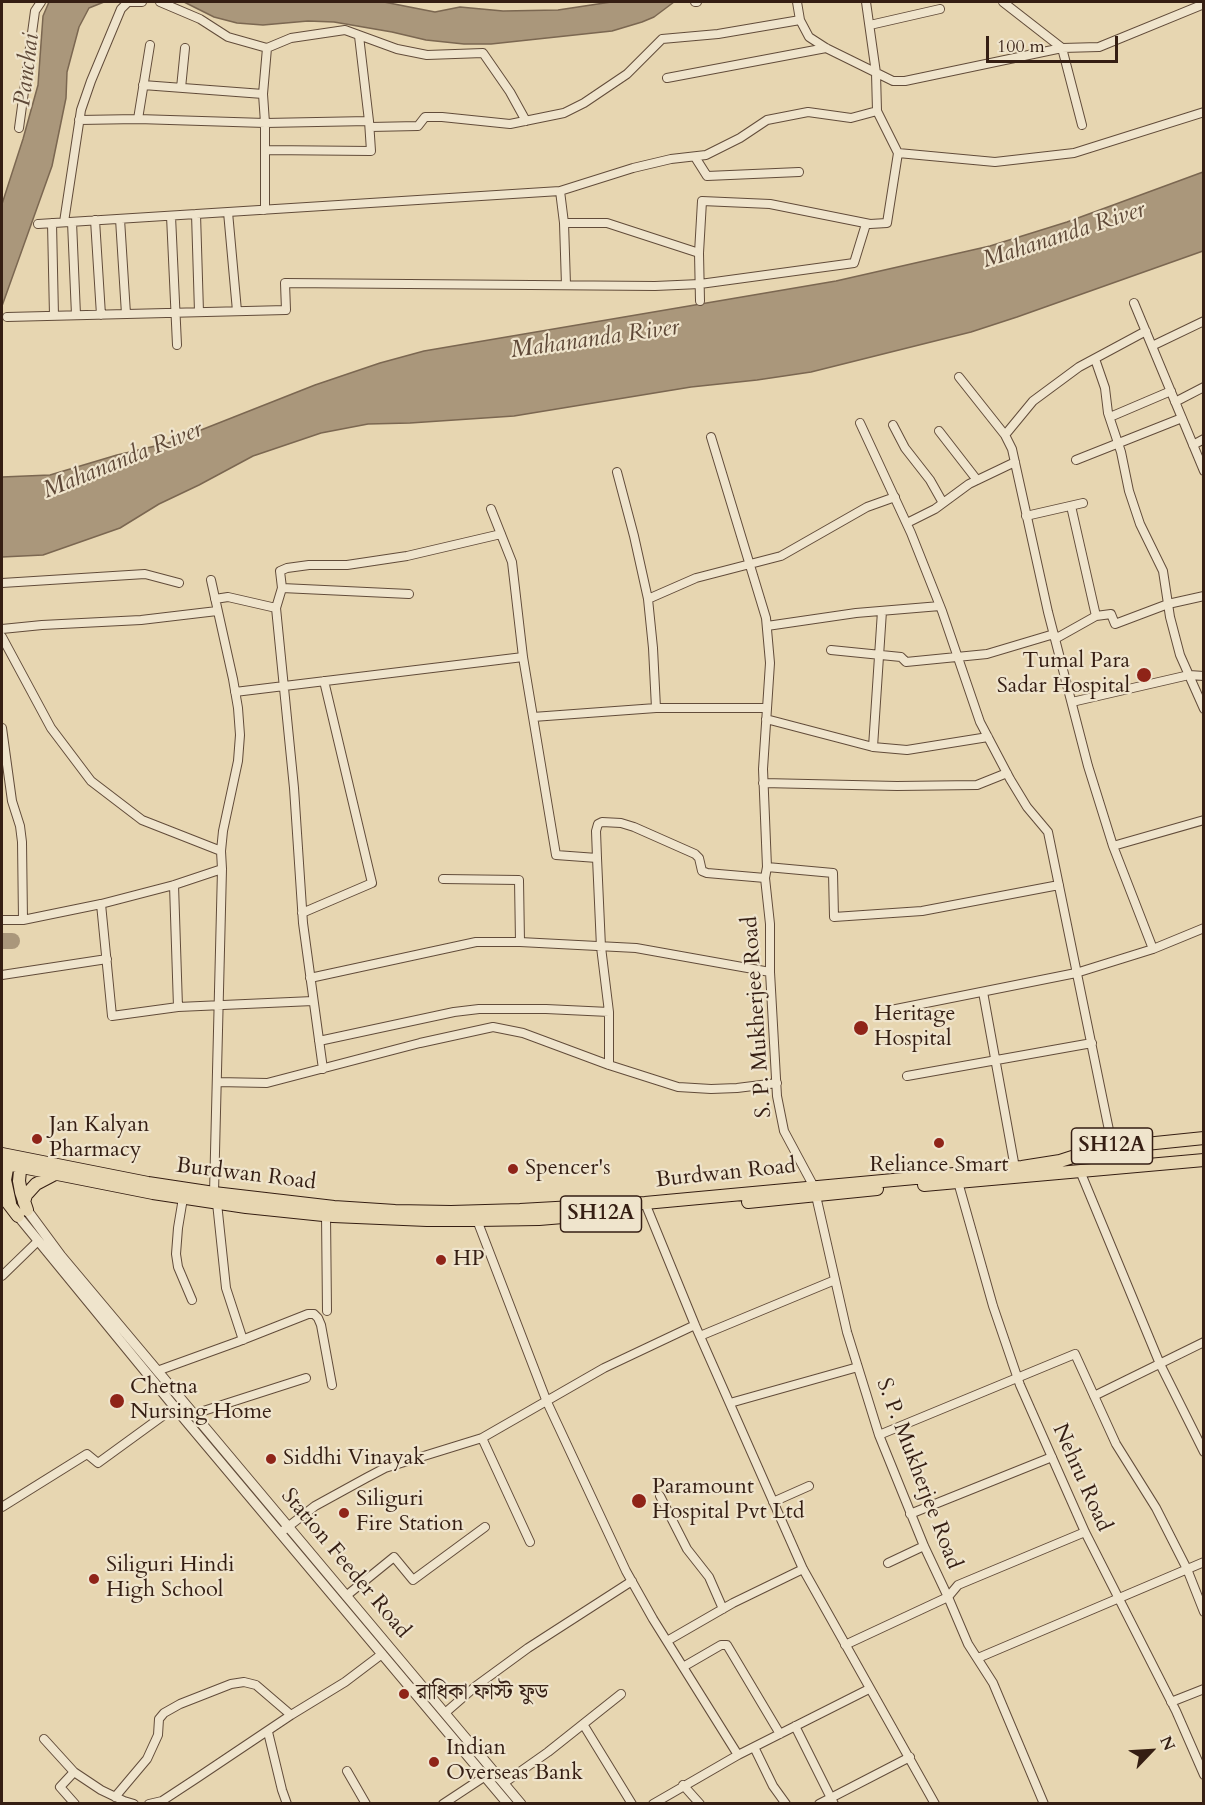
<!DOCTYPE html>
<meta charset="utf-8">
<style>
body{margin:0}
#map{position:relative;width:1205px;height:1805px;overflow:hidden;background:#e7d6b1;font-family:Cardo,serif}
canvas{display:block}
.frame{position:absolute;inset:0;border:3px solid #351e13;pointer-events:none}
.north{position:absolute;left:1121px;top:1721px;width:60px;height:60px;-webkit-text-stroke:4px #efe4cc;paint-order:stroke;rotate:65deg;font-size:16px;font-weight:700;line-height:24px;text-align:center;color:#351e13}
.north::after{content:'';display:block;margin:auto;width:21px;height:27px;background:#351e13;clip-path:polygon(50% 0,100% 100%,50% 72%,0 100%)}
.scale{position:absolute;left:986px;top:36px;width:132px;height:27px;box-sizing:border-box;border:3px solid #351e13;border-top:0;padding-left:8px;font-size:18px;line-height:21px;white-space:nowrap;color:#351e13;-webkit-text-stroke:4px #efe4cc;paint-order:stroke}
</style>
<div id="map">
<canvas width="1205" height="1805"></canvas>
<div class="frame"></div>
<div class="north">N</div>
<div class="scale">100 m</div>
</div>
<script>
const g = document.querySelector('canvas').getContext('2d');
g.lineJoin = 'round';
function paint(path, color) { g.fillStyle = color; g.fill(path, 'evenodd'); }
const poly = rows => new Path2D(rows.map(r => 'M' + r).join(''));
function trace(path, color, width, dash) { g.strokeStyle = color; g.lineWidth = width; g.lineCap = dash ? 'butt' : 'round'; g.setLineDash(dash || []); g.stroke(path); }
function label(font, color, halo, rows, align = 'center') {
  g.font = font + ' Cardo,"Noto Serif Bengali",serif'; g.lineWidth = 4.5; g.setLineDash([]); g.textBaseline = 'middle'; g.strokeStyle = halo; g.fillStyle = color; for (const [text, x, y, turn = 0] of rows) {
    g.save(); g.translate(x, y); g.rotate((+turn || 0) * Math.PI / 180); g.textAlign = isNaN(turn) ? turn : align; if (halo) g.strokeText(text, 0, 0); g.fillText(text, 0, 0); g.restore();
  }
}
const water = poly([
 [49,2,104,2,89,8,79,27,67,72,66,98,52,166,2,306,2,204,23,139,38,85,43,16,49,2],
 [184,2,384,2,435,12,460,7,503,11,558,10,611,2,674,2,654,17,642,22,612,31,491,44,464,44,426,40,392,32,334,22,308,21,263,25,237,23,214,17,184,2],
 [1203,172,1203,251,1017,317,971,332,811,372,757,380,691,387,514,416,410,423,368,424,321,433,253,456,199,485,159,504,120,528,43,555,2,557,2,477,50,475,117,455,168,443,315,385,380,363,424,351,836,281,990,246,1067,222,1203,172]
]);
paint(water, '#aa977b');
trace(water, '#7b6751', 1.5);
trace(poly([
 [2,941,12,941]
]), '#aa977b', 16);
const minor = poly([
 [160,2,200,19,228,37,267,48,291,38,345,30,397,49,427,55,483,53,510,92,526,121],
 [695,2,697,2],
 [797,2,800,20,809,37,826,48,893,81,905,81,1062,48,1099,47,1204,4],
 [1003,2,1062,48,1082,125],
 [870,25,940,9],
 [667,78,826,48],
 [143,85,263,94],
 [181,88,185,48],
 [138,119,150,45],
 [79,120,138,119,265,123,369,121],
 [370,127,418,126,425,117,442,117,510,124,564,113,584,103,627,74,662,39,718,34,800,20],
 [19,128,35,11,41,2],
 [265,150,371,151,369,121,359,36],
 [898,153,995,162,1074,153,1204,112],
 [695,157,707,176,799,172],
 [560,191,564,223,607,223,699,253],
 [265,210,265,123,263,94,267,48],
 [228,212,237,311],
 [196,214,199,312],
 [171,216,177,345],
 [120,219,126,314],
 [95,220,101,315],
 [64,222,81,110,91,81,121,9,128,2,142,2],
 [72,222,76,315],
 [52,223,54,316],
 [564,223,566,285],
 [38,224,560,191,633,168,671,159,706,155,740,138,767,120,808,112,851,118,877,111],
 [700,301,699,253,702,201,770,204,870,224,887,223,898,153,877,111,876,73,866,2],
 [1134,303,1204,471],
 [7,317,286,310,285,283,655,286,700,284,854,263,866,224],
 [1152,346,1204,321],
 [1095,359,1105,388,1108,413,1121,452,1129,491,1140,524,1163,571,1170,617,1180,655,1204,709],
 [959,377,1005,435,1012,449,1048,612,1088,766,1113,846,1153,949],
 [1175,402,1204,387],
 [1110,417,1171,391],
 [860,423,911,533,942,611,980,722,1010,779,1027,807,1048,832,1111,1140,1113,1169],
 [893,425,905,448,930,480,943,503],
 [939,431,977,480],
 [1005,435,1033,401,1079,367,1146,331],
 [711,437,766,618,770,663,763,769,767,867,765,878,770,924,770,972,777,1096,784,1131,814,1187,847,1332,879,1435,924,1546,948,1597,968,1644,993,1683,1044,1804],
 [1193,445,1204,439],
 [1076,460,1182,418],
 [617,472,634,536,648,599,653,648,656,708],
 [491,509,512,562,523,657,556,855,597,858,601,947,609,1012,609,1065],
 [1026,516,1083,503],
 [907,523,935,509,969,484,1015,462],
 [211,580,233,679,238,708,240,735,238,761,223,831,221,851,222,869,214,1193],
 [2,583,145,574,179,583],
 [282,588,409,594],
 [215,599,228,597,276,608,282,588,280,571,287,568,309,565,347,565,407,556,501,534],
 [648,599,696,578,781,556,867,507,895,497],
 [276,608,294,788,303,923,323,1069],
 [1096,616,1111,614,1115,624,1168,604,1204,596],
 [767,626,856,613,940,606],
 [2,629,42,625,141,620,217,611],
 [2,637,51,728,91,781,142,820,221,851],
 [1055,639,1096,616,1071,506],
 [831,650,901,657,906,662,987,654,1054,634],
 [235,692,523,657],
 [1072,702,1189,675,1204,676],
 [533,717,656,708,767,708],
 [766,719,873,747,907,750,988,737],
 [2,728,12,801,20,826,22,842,23,920],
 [873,747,882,611],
 [763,783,897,786,977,785,1007,773],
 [1113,846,1204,820],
 [597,858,596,831,598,824,602,822,621,823,634,827,695,854,699,858,702,871,707,873,765,878],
 [767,867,833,873,834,917,922,911,1059,885],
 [443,879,519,880,520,942],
 [174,885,178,1007],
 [101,904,112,1016,178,1007,313,1001],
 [302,913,372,883,324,681],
 [2,920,23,920,101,904,174,885,222,869],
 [2,975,107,959],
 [310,978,476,942,520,942,636,948,770,972],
 [983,992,1015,1168],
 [891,1010,1076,973,1153,949,1204,928],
 [319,1041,454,1012,479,1009,546,1009,609,1012],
 [907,1076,1092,1043],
 [217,1082,267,1083,420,1043,493,1027,523,1033,609,1065,678,1087,711,1089,737,1088,777,1083],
 [1080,1171,1160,1364,1204,1452],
 [958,1182,993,1306,1020,1385,1085,1532,1176,1711,1204,1775],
 [183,1198,178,1228,176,1254,178,1267,192,1300],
 [217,1203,226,1288,243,1340],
 [645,1203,695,1325,803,1569,935,1804],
 [326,1215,327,1311],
 [477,1220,547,1402,626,1571,653,1619,738,1755],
 [2,1276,38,1241],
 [700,1336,835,1280],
 [157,1371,237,1342,308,1314,314,1314,318,1318,321,1325,332,1385],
 [1094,1396,1204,1342],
 [730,1403,858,1367],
 [194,1414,306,1378],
 [879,1435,1075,1354,1116,1444,1156,1508,1187,1569,1204,1612],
 [482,1438,530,1542],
 [660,1496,687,1549,709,1577,723,1609],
 [773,1502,809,1486],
 [2,1507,87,1454,98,1463,175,1407],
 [910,1514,1052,1457],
 [280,1533,315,1506,366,1478,385,1468,482,1438,604,1368,695,1325],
 [888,1563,924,1546],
 [346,1596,394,1557,413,1580,485,1527],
 [667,1641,733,1603,803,1569],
 [845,1645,948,1597,958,1585,1085,1532],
 [978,1658,1204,1562],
 [683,1667,721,1645,727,1645,780,1734],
 [1171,1702,1204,1689],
 [445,1713,476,1686,528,1648,632,1581],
 [583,1724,632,1804],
 [795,1726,834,1804],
 [268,1732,282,1790,287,1804],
 [44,1739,74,1772,101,1790,124,1801,134,1804],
 [754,1747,773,1786,786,1804],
 [347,1771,366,1804],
 [74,1772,60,1787,75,1804],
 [504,1783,548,1752,621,1694],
 [683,1785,700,1804],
 [115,1797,147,1759,158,1735,159,1719,164,1713,180,1704,231,1684,244,1682,256,1685,291,1715],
 [149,1804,162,1801,197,1778,291,1715,345,1682,382,1654],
 [443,1804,490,1773],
 [653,1804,738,1755,869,1689],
 [819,1804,910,1757]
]);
const tertiary = poly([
 [27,1210,61,1256,521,1804],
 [18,1216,186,1421,508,1804]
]);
const primary = poly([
 [2,1154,148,1183,214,1193,334,1207,395,1211,451,1212,520,1210,645,1203,915,1178,1022,1167,1060,1161,1097,1149,1204,1138],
 [9,1157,5,1180,10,1203],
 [21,1161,19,1181,21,1192,27,1210],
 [2,1163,153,1193,246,1207,333,1216,427,1220,477,1220,539,1219,611,1213],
 [924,1185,1204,1160],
 [5,1199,18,1216],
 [24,1202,26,1195,36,1184,55,1174],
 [748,1202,877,1189]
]);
trace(minor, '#624c3a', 10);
trace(tertiary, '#624c3a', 11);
trace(primary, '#351e13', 14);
trace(minor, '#efe4cc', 8);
trace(tertiary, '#efe4cc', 9);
trace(primary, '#e7d6b1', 12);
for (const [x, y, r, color] of [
 [1144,675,8,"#8f2418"],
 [861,1028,8,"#8f2418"],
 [37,1139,6,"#8f2418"],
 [939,1143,6,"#8f2418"],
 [513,1169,6,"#8f2418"],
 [441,1260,6,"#8f2418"],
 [117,1401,8,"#8f2418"],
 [271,1459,6,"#8f2418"],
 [639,1501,8,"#8f2418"],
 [344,1513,6,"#8f2418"],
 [94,1579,6,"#8f2418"],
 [404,1694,6,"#8f2418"],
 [434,1762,6,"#8f2418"]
]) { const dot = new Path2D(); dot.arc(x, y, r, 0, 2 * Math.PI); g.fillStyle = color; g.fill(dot); trace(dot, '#efe4cc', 2); }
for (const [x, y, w] of [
 [1112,1146,81],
 [601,1214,81]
]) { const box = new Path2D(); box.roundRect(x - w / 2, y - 18, w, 36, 4.5); g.fillStyle = '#efe4cc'; g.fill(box); trace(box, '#351e13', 1.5); }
label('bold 21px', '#351e13', null, [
 ["SH12A",1112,1146],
 ["SH12A",601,1214]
]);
label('22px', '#351e13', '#efe4cc', [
 ["Tumal Para",1130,662,"right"],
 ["Sadar Hospital",1130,687,"right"],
 ["Heritage",874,1015],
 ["Hospital",874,1040],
 ["Jan Kalyan",49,1126],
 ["Pharmacy",49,1151],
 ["Reliance Smart",939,1166,"center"],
 ["Spencer's",525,1169],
 ["HP",453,1260],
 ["Chetna",130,1388],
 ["Nursing Home",130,1413],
 ["Siddhi Vinayak",283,1459],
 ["Paramount",652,1488],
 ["Hospital Pvt Ltd",652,1513],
 ["Siliguri",356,1500],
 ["Fire Station",356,1525],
 ["Siliguri Hindi",106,1566],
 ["High School",106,1591],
 ["রাধিকা ফাস্ট ফুড",416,1694],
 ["Indian",446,1749],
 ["Overseas Bank",446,1774]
], 'left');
label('22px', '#351e13', '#efe4cc', [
 ["S. P. Mukherjee Road",758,1017,-94],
 ["Burdwan Road",726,1174,-6],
 ["Burdwan Road",246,1175,7],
 ["S. P. Mukherjee Road",918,1474,69],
 ["Nehru Road",1081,1478,66],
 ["Station Feeder Road",345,1564,50]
]);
label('italic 24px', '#5e4837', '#efe4cc', [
 ["Panchai",28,70,-83],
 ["Mahananda River",1064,236,-18],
 ["Mahananda River",595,340,-8],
 ["Mahananda River",123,461,-22]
]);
</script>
